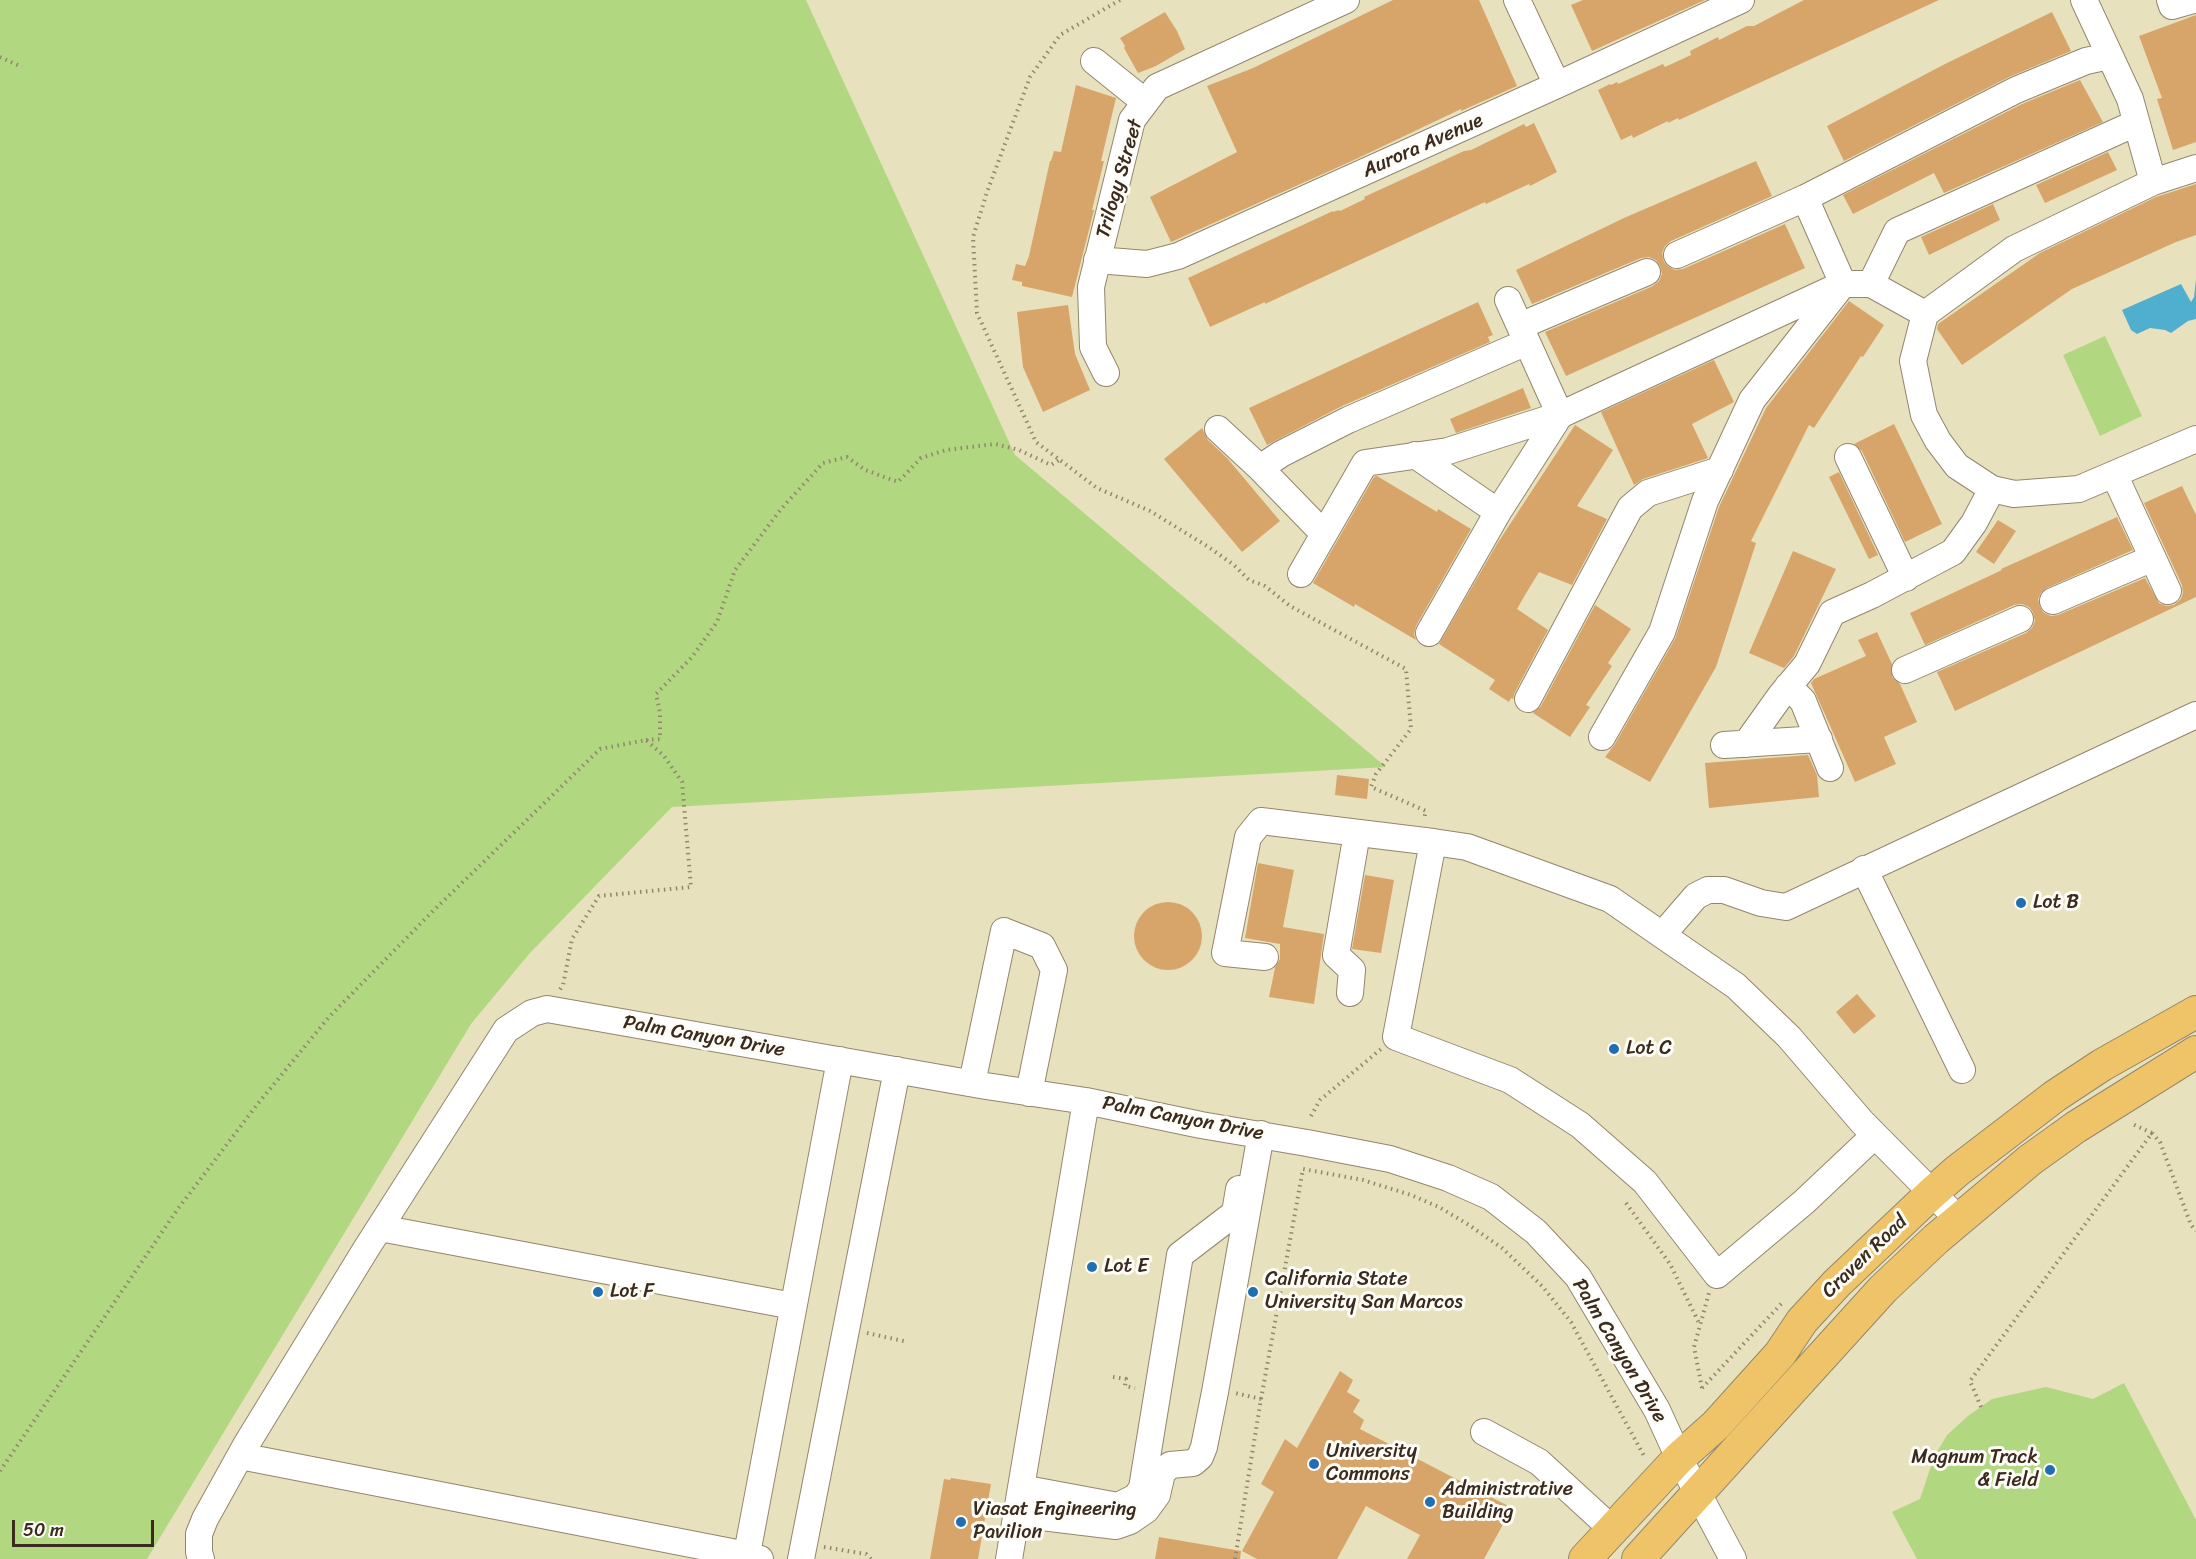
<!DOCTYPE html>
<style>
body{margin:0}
#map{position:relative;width:2196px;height:1559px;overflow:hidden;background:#e8e1be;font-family:Sriracha,sans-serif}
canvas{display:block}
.scale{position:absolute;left:12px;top:1520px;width:142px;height:27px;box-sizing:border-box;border:3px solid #3b2a1e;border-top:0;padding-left:8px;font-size:18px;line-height:21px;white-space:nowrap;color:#3b2a1e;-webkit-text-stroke:4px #fdfcf7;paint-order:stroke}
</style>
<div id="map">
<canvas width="2196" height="1559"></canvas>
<div class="scale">50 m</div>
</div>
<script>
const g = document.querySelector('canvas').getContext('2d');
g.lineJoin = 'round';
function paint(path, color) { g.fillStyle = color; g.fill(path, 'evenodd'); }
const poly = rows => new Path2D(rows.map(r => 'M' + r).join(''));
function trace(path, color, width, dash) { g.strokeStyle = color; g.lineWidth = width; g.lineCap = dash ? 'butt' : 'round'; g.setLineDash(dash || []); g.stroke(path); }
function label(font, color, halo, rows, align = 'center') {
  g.font = font + ' Sriracha,sans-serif'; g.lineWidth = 6; g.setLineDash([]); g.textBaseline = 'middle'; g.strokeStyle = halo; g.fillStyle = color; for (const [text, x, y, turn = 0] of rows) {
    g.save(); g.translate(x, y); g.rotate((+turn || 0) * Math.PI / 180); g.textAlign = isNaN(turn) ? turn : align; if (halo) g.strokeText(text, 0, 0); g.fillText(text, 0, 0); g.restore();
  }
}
paint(poly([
 [0,0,806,0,1015,455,1386,767,672,807,529,954,471,1024,147,1559,0,1559],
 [2105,336,2142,416,2100,436,2063,355],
 [2124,1383,2196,1520,2196,1559,1917,1559,1892,1512,1920,1499,1934,1457,1947,1435,1968,1416,1992,1399,2046,1387,2093,1399]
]), '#b1d780');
paint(poly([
 [2196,280,2196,319,2188,321,2171,333,2165,330,2150,328,2137,334,2131,330,2122,310,2181,284,2191,302,2194,297]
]), '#50afcf');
paint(poly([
 [1393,0,1479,0,1517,86,1461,111,1461,109,1354,160,1171,242,1150,197,1237,152,1207,86,1253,68],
 [1583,0,1705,0,1592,51,1571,5],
 [1804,0,1939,0,1679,120,1678,118,1668,123,1668,121,1633,138,1632,135,1621,140,1598,90,1610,84,1611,85,1617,82,1618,84,1663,64,1665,67,1691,55,1690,51,1718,37,1719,40,1747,26,1754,26],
 [1165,12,1177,31,1185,49,1156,66,1138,73,1124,48,1125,46,1120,38],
 [2052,12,2071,51,2009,77,1844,161,1827,126,1945,64],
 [2196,15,2196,142,2173,150,2157,99,2162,98,2139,36],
 [2080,80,2103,122,1944,193,1934,173,1853,214,1843,195,2022,104],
 [1076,85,1116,98,1101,161,1104,161,1092,210,1094,210,1072,297,1022,286,1022,282,1012,280,1016,264,1025,266,1029,256,1050,161,1051,161,1054,151,1061,152],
 [1534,123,1557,172,1530,186,1529,184,1486,204,1485,202,1265,304,1265,302,1210,327,1188,278,1333,211,1333,212,1339,210,1340,211,1365,199,1364,197,1464,151,1471,150,1524,124,1526,127],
 [2108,152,2117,170,2045,203,2036,185],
 [1756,161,1772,196,1671,241,1665,246,1662,253,1664,262,1669,267,1675,270,1683,269,1785,224,1805,268,1566,376,1545,332,1653,286,1659,281,1662,274,1660,266,1656,260,1649,257,1641,258,1532,304,1516,270,1624,218],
 [2196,184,2196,235,2176,242,2072,289,1962,365,1937,329,1938,324,2040,253,2156,197],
 [1993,204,2000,220,1929,255,1921,237],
 [1849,301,1884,325,1863,357,1861,356,1814,428,1809,425,1751,541,1756,543,1716,667,1650,782,1605,757,1615,744,1675,639,1719,507,1766,408],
 [1478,302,1493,335,1488,337,1490,342,1342,406,1267,445,1249,408],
 [1068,305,1075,354,1090,390,1043,412,1023,367,1017,312],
 [1714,360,1734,402,1692,424,1708,458,1643,479,1634,485,1601,412],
 [1523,388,1531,408,1456,433,1450,419],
 [1894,424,1942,524,1905,542,1862,451,1854,444],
 [1575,425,1613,450,1577,506,1607,519,1572,585,1539,572,1525,595,1517,609,1548,630,1515,692,1513,699,1511,698,1509,702,1489,689,1495,680,1439,644,1497,544],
 [1202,428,1208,440,1227,458,1280,521,1242,552,1164,459],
 [1839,472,1878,555,1869,559,1829,477],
 [1377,476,1437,512,1438,509,1471,529,1416,626,1414,634,1416,640,1355,604,1354,607,1313,583,1374,477],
 [2182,486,2196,515,2196,597,1955,711,1937,672,2026,633,2032,628,2035,621,2033,612,2029,607,2022,604,2014,605,1925,645,1910,613,2002,570,2001,569,2117,517,2133,550,2047,588,2041,593,2038,599,2040,607,2044,613,2051,616,2058,615,2145,578,2159,603,2166,606,2174,605,2181,599,2183,593,2182,585,2144,503],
 [1998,520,2016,531,1994,564,1976,552],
 [1793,551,1836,569,1794,656,1784,668,1749,653],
 [1595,605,1631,629,1608,663,1612,666,1586,705,1590,707,1570,737,1533,713,1541,706],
 [1877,632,1892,664,1892,677,1900,684,1917,722,1884,737,1896,764,1855,782,1811,683,1814,679,1866,656,1858,640],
 [1808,755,1817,775,1819,797,1709,808,1705,763],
 [1337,775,1369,779,1367,799,1335,795],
 [1258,863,1294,870,1283,927,1324,934,1314,1004,1269,997,1275,968,1280,959,1280,944,1245,938],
 [1365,875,1394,880,1381,953,1352,949],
 '1134 936a34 34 0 1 1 68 0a34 34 0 1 1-68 0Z',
 [1857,994,1876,1016,1854,1034,1836,1012],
 [1340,1371,1353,1380,1347,1392,1360,1400,1353,1412,1364,1420,1360,1429,1512,1508,1484,1559,1407,1559,1420,1535,1366,1506,1337,1559,1257,1559,1242,1551,1274,1492,1261,1484,1285,1439,1297,1448],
 [951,1478,991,1484,978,1559,930,1559,944,1479,950,1480],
 [1159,1537,1241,1551,1240,1559,1155,1559]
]), '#d7a56a');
const minor = poly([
 [1517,0,1557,85],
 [2084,0,2130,99,2153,182],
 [2170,0,2172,6,2193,0],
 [1094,61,1145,102],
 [2196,168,2153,182,2014,249,1925,314,1913,361,1924,415,1938,441,1957,466,1992,489,2014,494,2079,489,2196,439],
 [1677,255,1805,198,2016,90,2086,61,2109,56],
 [1097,260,1147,264,1178,256,1557,85,1741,0],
 [1871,284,1897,231,2136,123],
 [1520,326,1647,272],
 [1106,373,1093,347,1091,287,1132,120,1157,87,1346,0],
 [1218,429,1260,468,1324,534],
 [1415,455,1498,512,1560,415,1508,300],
 [1848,457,1906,578],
 [1260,468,1281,454,1348,420,1527,342],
 [2114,474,2168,591],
 [1301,574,1365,463,1448,451,1560,415,1843,284,1871,284,1925,314],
 [2053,601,2153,558],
 [1429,633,1498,512],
 [1905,670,2020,619],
 [1788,686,1803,701,1830,768],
 [1528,699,1630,508,1648,493,1720,470],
 [1602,737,1662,632,1705,501,1752,400,1843,284,1805,198],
 [1746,744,1781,695,1807,664,1832,613,1872,595,1953,552,1974,523,1992,489],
 [1724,745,1819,739],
 [1864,869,1962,1070],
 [1663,934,1696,896,1708,890,1724,890,1761,903,1786,907,2196,715],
 [1265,957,1225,953,1248,837,1261,821,1433,842],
 [1350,993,1352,970,1336,955,1357,833],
 [972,1083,1004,931,1042,946,1054,970,1029,1093],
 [1875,1135,1804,1202,1717,1275,1645,1182,1580,1125,1510,1080,1396,1037,1433,842,1467,847,1610,899,1736,986,1789,1037,1862,1122,1958,1219],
 [380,1228,793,1306],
 [1484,1432,1539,1462,1612,1529],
 [240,1456,747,1555,760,1559],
 [1021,1488,1118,1506,1136,1497,1142,1488,1180,1255,1235,1213,1239,1189],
 [1017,1514,1116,1526,1130,1521,1146,1510,1157,1495,1162,1473,1170,1465,1193,1463,1200,1457,1204,1447,1215,1392,1261,1134],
 [201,1559,199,1552,199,1534,205,1519,246,1445,366,1249,506,1030,532,1013,547,1009,986,1086,1086,1101,1201,1125,1307,1143,1390,1159,1448,1178,1491,1197,1536,1232,1578,1277,1657,1410,1679,1458,1733,1559],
 [746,1559,840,1060],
 [801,1559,897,1070],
 [1009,1559,1086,1101]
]);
const major = poly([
 [1585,1559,1679,1458,1716,1425,1780,1354,1802,1321,1837,1283,1932,1193,1957,1171,2055,1096,2102,1065,2196,1012],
 [1638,1559,1883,1289,1936,1239,2030,1160,2076,1127,2196,1052]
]);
trace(minor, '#92866e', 28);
trace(major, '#92866e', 34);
trace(poly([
 [1120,0,1060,35,1030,77,987,192,973,237,977,313,1036,442,1097,488,1150,511,1207,546,1234,565,1249,580,1265,586,1290,606,1406,669,1411,729,1376,774,1371,787,1426,811,1424,819],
 [0,57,22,67],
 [646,740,660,739,660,713,656,694,692,657,717,622,735,570,781,509,823,463,847,457,865,470,898,482,921,458,946,450,995,444,1019,450,1051,465,1059,460],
 [1311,1116,1320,1100,1381,1049],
 [2152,1133,2160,1142,2191,1225,2196,1231],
 [1626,1203,1670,1264,1700,1325],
 [867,1333,908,1342],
 [1113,1377,1126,1379,1125,1386,1135,1388],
 [1702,1388,1782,1303],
 [1702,1388,1694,1347,1709,1293],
 [1261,1399,1303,1169,1363,1180,1411,1195,1439,1207,1469,1225,1502,1248,1542,1286,1571,1322,1644,1456,1643,1458],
 [1981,1407,1970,1381,2152,1133,2130,1123],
 [0,1471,177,1210,256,1106,329,1017,433,911,600,749,646,740,664,756,682,782,691,887,599,896,572,939,563,985,559,991],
 [824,1547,866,1554,871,1559],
 [1235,1559,1261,1399,1235,1393]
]), '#92866e', 4, [1.5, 4.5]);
trace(minor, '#fff', 26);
trace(major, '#efc469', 32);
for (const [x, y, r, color] of [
 [2021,903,6,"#1f6fb2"],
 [1614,1049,6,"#1f6fb2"],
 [1092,1267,6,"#1f6fb2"],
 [598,1292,6,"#1f6fb2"],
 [1253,1292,6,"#1f6fb2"],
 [1314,1464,6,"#1f6fb2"],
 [2050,1470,6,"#1f6fb2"],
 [1430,1502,6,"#1f6fb2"],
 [961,1522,6,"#1f6fb2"]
]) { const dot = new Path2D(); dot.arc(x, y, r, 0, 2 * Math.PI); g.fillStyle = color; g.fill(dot); trace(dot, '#fdfcf7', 2); }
label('20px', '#3b2a1e', '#fdfcf7', [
 ["Aurora Avenue",1423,146,-24],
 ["Trilogy Street",1120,179,-74],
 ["Palm Canyon Drive",704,1037,10],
 ["Palm Canyon Drive",1183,1119,11],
 ["Craven Road",1865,1257,-44],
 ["Palm Canyon Drive",1619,1351,59]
]);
label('20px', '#3b2a1e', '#fdfcf7', [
 ["Lot B",2033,903],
 ["Lot C",1626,1049],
 ["Lot E",1104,1267],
 ["California State",1265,1280],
 ["University San Marcos",1265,1303],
 ["Lot F",610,1292],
 ["University",1326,1452],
 ["Commons",1326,1475],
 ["Magnum Track",2038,1458,"right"],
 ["& Field",2038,1481,"right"],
 ["Administrative",1442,1490],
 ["Building",1442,1513],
 ["Viasat Engineering",973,1510],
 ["Pavilion",973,1533]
], 'left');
</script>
